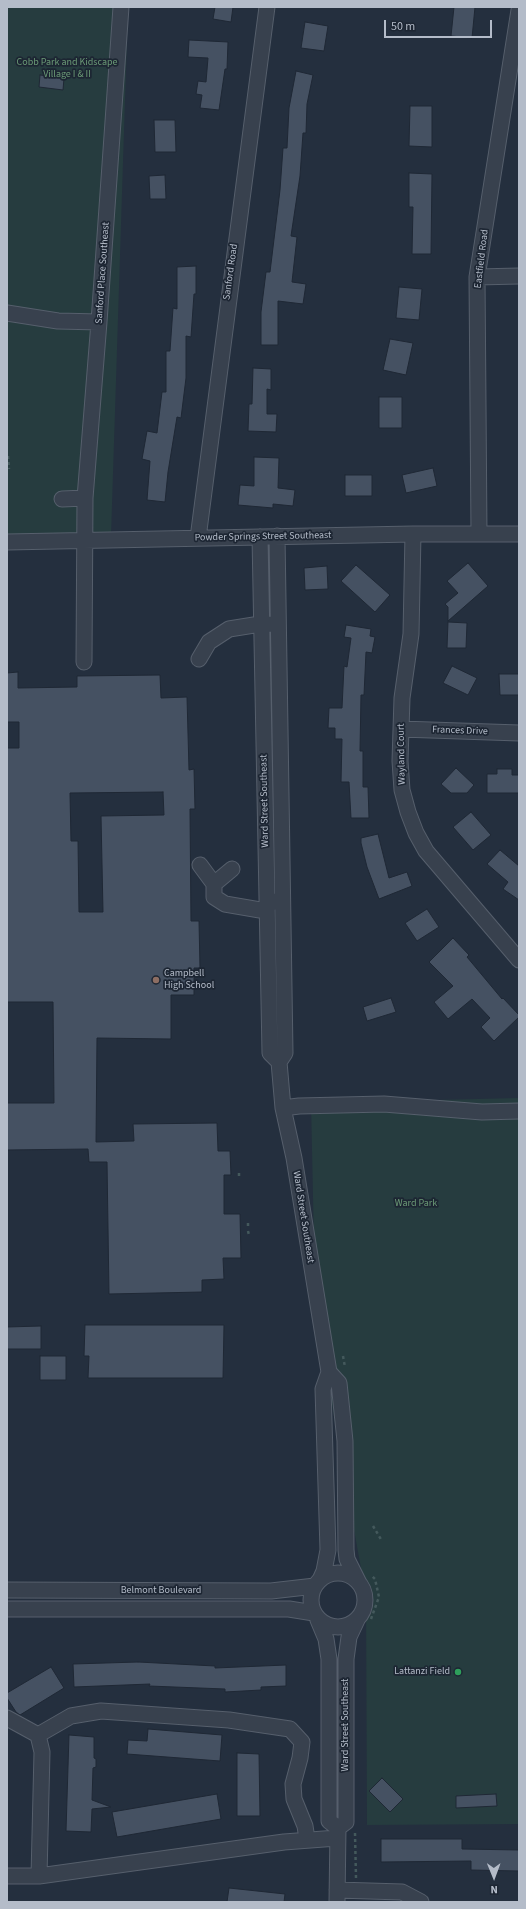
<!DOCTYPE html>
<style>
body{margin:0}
#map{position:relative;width:526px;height:1909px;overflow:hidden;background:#242f3e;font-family:"Source Sans 3",sans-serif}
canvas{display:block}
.frame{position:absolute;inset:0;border:8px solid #b4bcc9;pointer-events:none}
.north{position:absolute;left:474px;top:1857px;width:40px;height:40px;-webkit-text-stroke:3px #1d2633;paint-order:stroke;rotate:179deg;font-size:11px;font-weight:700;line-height:16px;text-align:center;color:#b4bcc9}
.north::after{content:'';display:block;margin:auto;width:14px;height:18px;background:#b4bcc9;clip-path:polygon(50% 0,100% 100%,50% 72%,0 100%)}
.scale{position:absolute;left:384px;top:20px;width:108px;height:18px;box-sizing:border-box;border:2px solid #b4bcc9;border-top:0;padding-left:5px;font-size:12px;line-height:14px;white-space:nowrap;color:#b4bcc9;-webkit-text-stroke:3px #1d2633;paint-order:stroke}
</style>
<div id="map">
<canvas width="526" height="1909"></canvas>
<div class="frame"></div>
<div class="north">N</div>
<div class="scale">50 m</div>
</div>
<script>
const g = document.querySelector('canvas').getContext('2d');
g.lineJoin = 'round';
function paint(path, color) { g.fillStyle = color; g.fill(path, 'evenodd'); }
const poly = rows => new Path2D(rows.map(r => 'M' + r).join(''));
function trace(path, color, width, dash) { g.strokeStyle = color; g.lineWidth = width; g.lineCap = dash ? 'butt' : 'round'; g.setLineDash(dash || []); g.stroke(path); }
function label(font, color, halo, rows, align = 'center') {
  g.font = font + ' "Source Sans 3",sans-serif'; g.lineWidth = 3.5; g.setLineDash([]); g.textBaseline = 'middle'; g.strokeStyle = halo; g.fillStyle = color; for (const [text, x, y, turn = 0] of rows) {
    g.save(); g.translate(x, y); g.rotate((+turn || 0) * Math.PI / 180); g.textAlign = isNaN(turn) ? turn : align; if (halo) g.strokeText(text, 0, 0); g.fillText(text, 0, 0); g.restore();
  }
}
paint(poly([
 [7,7,128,7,111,536,7,540],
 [519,1098,519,1824,367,1825,366,1596,336,1430,315,1291,311,1103]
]), '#263c3f');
const building = poly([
 [215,7,233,7,231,22,213,19,215,7],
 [454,7,475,7,472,38,451,36,454,7],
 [305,22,328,26,324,51,301,48,305,22],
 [189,40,228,42,227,69,225,69,219,110,200,108,202,95,196,94,198,81,206,82,208,58,188,57,189,40],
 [296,71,313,75,307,104,306,133,303,133,300,176,291,236,297,237,292,282,306,284,303,304,278,301,278,345,261,345,261,312,266,272,270,272,280,190,283,148,287,148,289,108,296,71],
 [40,75,64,78,63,90,39,87,40,75],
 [410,106,432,106,432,147,409,146,410,106],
 [154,120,175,120,176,152,155,152,154,120],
 [409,173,432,174,431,254,412,254,413,207,409,207,409,173],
 [165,175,166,199,150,199,149,176,165,175],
 [196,266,196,294,194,294,191,337,186,336,186,378,181,418,177,417,168,472,165,502,147,500,150,461,142,459,147,431,157,433,162,392,166,392,166,351,170,351,173,308,177,309,177,267,196,266],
 [399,287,422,289,419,320,396,318,399,287],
 [390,339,413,343,406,375,383,370,390,339],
 [253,368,271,369,271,390,267,389,267,414,277,414,276,432,248,431,249,404,252,404,253,368],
 [379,397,402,397,402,428,379,428,379,397],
 [254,457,279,458,278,488,295,490,293,506,273,504,273,508,238,505,240,485,254,486,254,457],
 [433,468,437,486,406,493,402,475,433,468],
 [345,475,372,475,372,496,345,496,345,475],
 [468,563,488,586,448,621,448,607,445,604,458,593,447,581,468,563],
 [356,565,390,595,375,612,341,581,356,565],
 [327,566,328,589,305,590,304,568,327,566],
 [448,622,467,623,466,648,447,648,448,622],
 [346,625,371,629,370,636,375,637,372,653,366,652,364,695,361,695,360,751,363,751,363,787,368,787,369,818,351,818,349,782,341,782,342,739,335,739,335,728,328,728,329,708,342,708,344,666,347,667,351,638,344,637,346,625],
 [452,666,477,678,468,695,443,683,452,666],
 [18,672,18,688,77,687,77,676,160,675,161,698,187,697,189,770,194,769,195,809,190,809,191,921,199,921,200,968,194,968,194,995,171,995,171,1039,97,1038,96,1142,134,1141,133,1124,217,1123,218,1151,230,1151,231,1175,224,1175,224,1214,240,1214,241,1258,223,1258,224,1279,202,1280,202,1292,109,1294,107,1162,89,1162,88,1149,7,1150,7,1103,54,1103,53,1002,7,1002,7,748,19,748,19,722,7,722,7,673,18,672],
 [163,792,164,815,101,816,103,912,79,912,78,841,71,841,70,793,163,792],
 [499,674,519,674,519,695,500,695,499,674],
 [456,768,474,785,467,793,451,793,441,784,456,768],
 [497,769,512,769,512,775,519,775,519,793,487,793,487,774,497,774,497,769],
 [471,812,491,835,473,850,453,827,471,812],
 [378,834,389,878,407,872,412,886,379,899,367,867,361,843,361,838,378,834],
 [500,850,519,866,519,900,503,889,508,882,487,864,500,850],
 [427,909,439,927,417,941,405,923,427,909],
 [453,938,469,955,467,957,502,999,503,998,519,1015,519,1017,494,1041,481,1027,490,1018,472,999,448,1019,434,1002,453,986,429,962,453,938],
 [391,998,396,1012,367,1021,363,1007,391,998],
 [85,1325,224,1325,223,1378,88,1378,89,1356,84,1356,85,1325],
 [41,1326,41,1349,7,1349,7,1327,41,1326],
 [40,1356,66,1356,66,1380,40,1380,40,1356],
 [138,1662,215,1666,215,1668,286,1665,286,1686,261,1687,261,1690,225,1692,225,1689,149,1686,150,1684,74,1687,73,1664,138,1662],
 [51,1667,64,1688,20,1715,16,1712,7,1698,7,1693,51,1667],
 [148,1729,222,1735,220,1761,127,1754,128,1740,147,1741,148,1729],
 [69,1735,94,1737,94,1758,96,1759,96,1767,93,1768,92,1800,111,1807,92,1809,91,1832,66,1831,69,1735],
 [237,1753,259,1754,260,1816,237,1816,237,1753],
 [382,1778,403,1799,390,1812,369,1791,382,1778],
 [217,1794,221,1819,117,1837,112,1812,217,1794],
 [496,1794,497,1806,456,1808,456,1796,496,1794],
 [381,1839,462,1839,462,1849,519,1850,519,1871,471,1870,471,1861,381,1862,381,1839],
 [229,1888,285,1894,284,1902,227,1902,229,1888]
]);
paint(building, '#455162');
trace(building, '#1f2835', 1);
const minor = poly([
 [477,277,519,276],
 [7,313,58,321,99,322],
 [62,499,85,498],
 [413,534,411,634,402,698,400,761,402,790,408,812,416,833,426,851,519,960],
 [479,534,477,277,519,10],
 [277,536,285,1053,279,1062],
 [260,537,270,1053,279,1062,283,1108,294,1158,329,1372,323,1389,328,1550,324,1571,320,1580],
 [198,538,267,7],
 [7,542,413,534,519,534],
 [199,659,209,642,229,629,254,625,272,624],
 [84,662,85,498,99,322,121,7],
 [401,729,519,733],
 [200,865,214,884,214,897,225,904,260,910,267,907,273,901],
 [214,884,232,869],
 [283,1108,299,1106,384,1104,482,1112,519,1111],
 [329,1372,339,1383,345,1441,346,1550,347,1559,359,1583],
 '311 1600a27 27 0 1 1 54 0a27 27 0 1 1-54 0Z',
 [7,1590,271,1591,315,1586],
 [7,1609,289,1609,314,1613],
 [318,1620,326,1639,329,1659,329,1821,338,1828,337,1902],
 [7,1718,38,1735],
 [338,1828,346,1822,346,1659,349,1637,357,1620],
 [7,1876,39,1876,284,1842,337,1838],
 [39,1876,42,1752,38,1735,71,1716,101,1711,229,1720,290,1729,302,1742,300,1758,293,1784,294,1799,305,1826,307,1839],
 [337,1890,402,1892,421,1902]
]);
trace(minor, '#565f6c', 17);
trace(poly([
 [8,456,9,469],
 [239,1173,239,1176],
 [248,1223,248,1227],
 [248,1231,249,1235],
 [343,1356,345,1367],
 [373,1526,382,1541],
 [371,1619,379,1597,375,1579,372,1576],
 [355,1833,356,1878]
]), '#44595c', 2.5, [3, 3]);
trace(minor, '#38414e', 15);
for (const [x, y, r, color] of [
 [156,980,4,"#8d6e63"],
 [458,1672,4,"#2e9e5b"]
]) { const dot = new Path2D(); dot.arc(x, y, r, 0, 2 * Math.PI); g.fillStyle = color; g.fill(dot); trace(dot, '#1d2633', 1.5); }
label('10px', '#6b9a76', '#1d2633', [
 ["Cobb Park and Kidscape",67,63],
 ["Village I & II",67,75],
 ["Ward Park",416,1204]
]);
label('10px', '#b4bcc9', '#1d2633', [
 ["Eastfield Road",482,259,-83],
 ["Sanford Road",231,272,-82],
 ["Sanford Place Southeast",103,273,-86],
 ["Powder Springs Street Southeast",263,537,-1],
 ["Frances Drive",460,731,2],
 ["Wayland Court",402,754,-91],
 ["Ward Street Southeast",265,801,-91],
 ["Ward Street Southeast",303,1217,81],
 ["Belmont Boulevard",161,1591],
 ["Ward Street Southeast",346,1725,-90]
]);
label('10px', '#b4bcc9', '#1d2633', [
 ["Campbell",164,974],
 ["High School",164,986],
 ["Lattanzi Field",450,1672,"right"]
], 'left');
</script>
